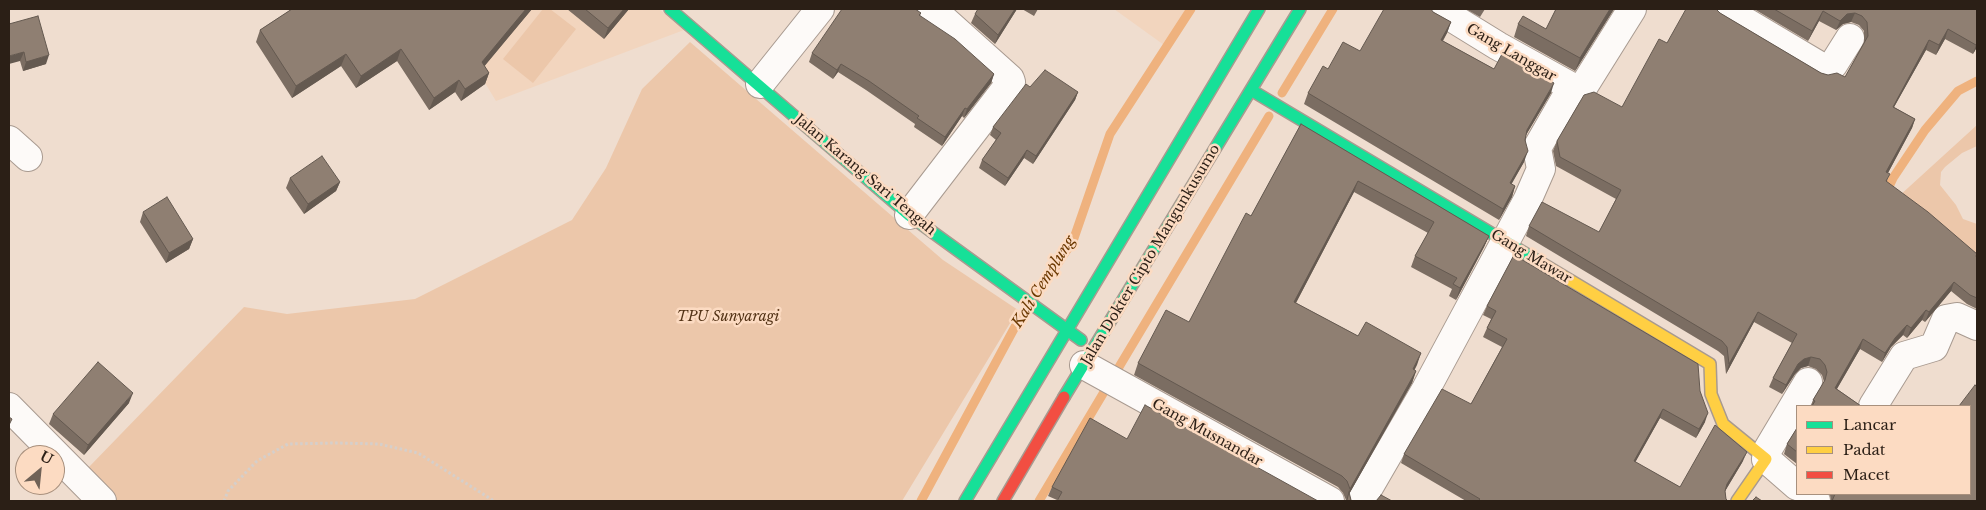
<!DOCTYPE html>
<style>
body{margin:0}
#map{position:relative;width:1986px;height:510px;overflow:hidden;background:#efddcf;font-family:"Libre Baskerville",serif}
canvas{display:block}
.frame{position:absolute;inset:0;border:10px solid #2b1f16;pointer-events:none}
.legend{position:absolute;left:1796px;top:405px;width:175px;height:90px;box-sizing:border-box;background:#fcdbc2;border:1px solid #a8907d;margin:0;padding:6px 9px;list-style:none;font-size:15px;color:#2b1f16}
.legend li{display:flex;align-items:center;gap:10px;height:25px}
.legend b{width:25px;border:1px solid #a8907d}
.north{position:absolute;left:15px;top:445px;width:50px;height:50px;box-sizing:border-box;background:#fcdbc2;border:1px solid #a8907d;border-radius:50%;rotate:28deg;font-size:14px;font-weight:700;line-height:20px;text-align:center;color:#2b1f16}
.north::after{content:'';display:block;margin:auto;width:18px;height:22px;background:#706257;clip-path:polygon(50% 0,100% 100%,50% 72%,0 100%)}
</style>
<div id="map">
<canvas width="1986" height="510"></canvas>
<div class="frame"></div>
<ul class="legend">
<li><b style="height:6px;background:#16e098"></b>Lancar</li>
<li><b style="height:6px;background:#ffcf43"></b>Padat</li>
<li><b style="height:6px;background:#f24e42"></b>Macet</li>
</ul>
<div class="north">U</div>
</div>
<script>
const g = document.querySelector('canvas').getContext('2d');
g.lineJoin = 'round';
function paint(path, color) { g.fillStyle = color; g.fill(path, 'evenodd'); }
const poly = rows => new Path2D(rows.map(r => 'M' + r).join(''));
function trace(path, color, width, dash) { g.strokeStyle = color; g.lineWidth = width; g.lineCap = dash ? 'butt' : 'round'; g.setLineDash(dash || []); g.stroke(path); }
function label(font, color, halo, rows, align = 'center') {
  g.font = font + ' "Libre Baskerville",serif'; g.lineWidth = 5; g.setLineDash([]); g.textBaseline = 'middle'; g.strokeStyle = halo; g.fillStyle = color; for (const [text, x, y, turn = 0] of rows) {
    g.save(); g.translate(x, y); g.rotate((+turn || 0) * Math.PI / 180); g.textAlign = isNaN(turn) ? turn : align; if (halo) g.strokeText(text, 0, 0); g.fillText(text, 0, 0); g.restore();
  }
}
paint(poly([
 [440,9,659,9,684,30,496,101],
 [1114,9,1187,9,1164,45]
]), '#f2d5be');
paint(poly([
 [543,9,550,9,576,29,533,83,503,59],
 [690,42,943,260,1018,310,902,501,108,501,88,468,244,307,287,314,415,299,572,220,606,168,642,89],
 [1977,125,1977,146,1962,153,1945,167,1941,172,1940,185,1956,205,1963,219,1977,224,1977,260,1898,197]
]), '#ecc7aa');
trace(poly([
 [1282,93,1333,9],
 [1886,193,1893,178,1925,130,1958,91,1977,81],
 [1116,372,1269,116],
 [921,501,1016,325,1073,241,1110,134,1191,9],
 [1039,501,1107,387]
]), '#efb27e', 9);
const street = poly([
 [1438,9,1498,46,1572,87,1582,89,1632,9],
 [1724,9,1825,69,1833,65,1850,38],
 [760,84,820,9],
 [9,140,28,157],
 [909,215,1011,82,1010,79,932,9],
 [1084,365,1330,501],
 [1873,406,1904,356,1934,347,1946,319,1957,317,1977,326],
 [9,407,102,501],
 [1797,486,1766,459,1768,449,1808,382],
 [1807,494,1816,501],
 [1361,501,1426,389,1527,201,1541,169,1537,148,1572,87]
]);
const fast = poly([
 [670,9,909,215,1081,340],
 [1251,90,1538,261],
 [1064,397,1300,9],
 [965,501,1259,9]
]);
const slow = poly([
 [1538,261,1710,364,1711,394,1723,424,1766,459,1737,501]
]);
const jam = poly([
 [1003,501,1064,397]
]);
trace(street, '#a89a90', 30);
trace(fast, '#a89a90', 14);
trace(slow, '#a89a90', 14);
trace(jam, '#a89a90', 14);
trace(poly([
 [224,501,228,491,257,461,288,444,336,443,379,444,418,453,494,501]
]), '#d5cfcb', 3, [2.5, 2.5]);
trace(street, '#fdfaf8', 28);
trace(fast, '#16e098', 11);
trace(slow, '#ffcf43', 11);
trace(jam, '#f24e42', 11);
paint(poly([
 [292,9,532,9,484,66,489,73,485,84,461,101,455,92,429,110,397,61,356,88,341,66,292,98,256,42,260,30],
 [567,9,629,9,604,39],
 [1017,9,995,44,971,23,975,14],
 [1022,9,1038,9,1034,16],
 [1466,9,1485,9,1480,17],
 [1556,9,1614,9,1575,71,1514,37,1518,24,1546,29],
 [1754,9,1977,9,1977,47,1973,54,1945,39,1936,55,1926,50,1894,107,1915,119,1912,128,1888,173,1887,182,1977,254,1976,257,1977,258,1977,309,1967,304,1951,291,1925,322,1922,320,1907,338,1903,335,1891,347,1882,362,1860,349,1837,389,1861,406,1811,406,1813,400,1824,382,1822,375,1816,369,1808,366,1801,368,1795,374,1782,394,1769,387,1773,378,1792,343,1754,322,1726,374,1724,356,1718,351,1526,236,1529,226,1599,232,1616,199,1556,166,1553,151,1557,141,1622,107,1667,43,1720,13,1821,73,1828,75,1845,77,1864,43,1864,31,1859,25,1851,22,1843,24,1836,30,1819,21,1808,41],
 [1433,12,1451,22,1447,33,1443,41,1494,69,1551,93,1526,135,1524,162,1511,184,1515,186,1512,197,1499,220,1304,104,1308,93,1328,69],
 [921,13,920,16,994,74,991,83,964,118,962,116,942,146,914,127,915,124,866,90,838,72,833,79,809,62,812,53],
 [9,24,46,64,23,71],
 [1030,87,1078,92,1075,100,1033,164,1024,158,1005,186,979,168,982,160,996,140,990,135,993,127],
 [1301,124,1489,236,1484,247,1456,300,1449,296,1452,289,1411,267,1415,256,1428,233,1354,192,1296,303,1358,336,1421,353,1414,370,1416,371,1412,383,1349,494,1351,500,1345,501,1347,498,1346,500,1343,493,1338,487,1134,375,1138,363,1189,322,1251,216],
 [290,178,340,182,336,191,304,214,286,188],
 [143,212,193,239,189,249,166,263,140,222],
 [1487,306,1700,391,1705,422,1696,438,1660,418,1635,462,1680,487,1743,461,1725,491,1726,499,1728,501,1466,501,1401,463,1404,454,1471,404,1502,347,1483,337,1491,319,1483,315],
 [129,403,84,455,49,424,53,414],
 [1797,428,1797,464,1784,454,1787,444],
 [1127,439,1057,500,1048,496,1052,487],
 [1829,494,1970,494,1977,501,1831,501,1830,495]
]), '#7b6d62');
paint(poly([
 [526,9,532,9,478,74,482,62],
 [624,9,629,9,604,39,608,28],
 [1015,9,1017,9,995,44,998,35],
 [1610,9,1614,9,1575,71,1580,58],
 [1823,11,1819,21,1808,41,1812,31],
 [1855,13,1851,22,1843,24,1836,30,1840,21,1847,14],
 [1451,22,1447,33,1437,50,1441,40],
 [1948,29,1945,39,1936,55,1939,45],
 [1929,40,1926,50,1889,116,1893,107],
 [1977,43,1977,47,1973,54,1976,45],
 [401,49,397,61,356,88,361,76],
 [24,52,20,61,9,64,9,56],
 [346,54,341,66,292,98,296,86],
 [49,55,46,64,23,71,26,62],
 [841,64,838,72,833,79,837,70],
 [489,73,485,84,461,101,465,89],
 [994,74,991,83,964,118,967,109],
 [459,80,455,92,429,110,434,98],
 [1554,83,1551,93,1523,140,1527,130],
 [1078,92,1075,100,1033,164,1036,156],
 [965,108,962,116,942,146,945,137],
 [1915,119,1912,128,1883,182,1886,172],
 [1027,150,1024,158,1005,186,1008,178],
 [1528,151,1524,162,1506,194,1510,183],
 [1358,181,1354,192,1290,314,1294,302],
 [340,182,336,191,304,214,308,204],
 [1515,186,1512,197,1499,220,1503,209],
 [1489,236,1484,247,1456,300,1460,288],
 [193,239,189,249,166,263,169,253],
 [1954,282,1951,291,1925,322,1929,312],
 [1926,310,1922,320,1907,338,1911,328],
 [1758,312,1754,322,1726,374,1729,364],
 [1907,325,1903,335,1891,347,1882,362,1885,353,1895,338],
 [1863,339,1860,349,1832,397,1835,388],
 [1421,353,1417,365,1409,381,1413,369],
 [1811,357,1808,366,1801,368,1795,374,1782,394,1786,385,1798,364,1804,359],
 [1416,371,1412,383,1348,496,1349,492,1346,500,1350,489],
 [133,393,129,403,84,455,88,445],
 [1663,409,1660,418,1631,470,1634,461],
 [1708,413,1705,422,1696,438,1699,429],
 [1747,452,1743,461,1724,493,1727,484]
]), '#645950');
const building = poly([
 [292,9,526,9,482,62,489,73,465,89,459,80,434,98,401,49,361,76,346,54,296,86,260,30,292,9],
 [585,9,624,9,608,28,585,9],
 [842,9,915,9,921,13,919,15,955,39,994,74,967,109,965,108,945,137,917,118,919,116,869,81,841,64,837,70,812,53,842,9],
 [978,9,1015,9,998,35,975,14,978,9],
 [1384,9,1431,9,1433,12,1451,22,1441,40,1494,69,1502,54,1554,83,1527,130,1525,140,1528,151,1510,183,1515,186,1503,209,1308,93,1323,66,1328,69,1343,42,1360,51,1384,9],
 [1556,9,1610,9,1580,58,1518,24,1523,16,1546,29,1556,9],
 [1686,9,1716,9,1720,13,1821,73,1828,75,1837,73,1845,77,1868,36,1867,22,1862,16,1855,13,1847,14,1840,21,1823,11,1812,31,1774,9,1977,9,1977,43,1976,45,1948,29,1939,45,1929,40,1893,107,1915,119,1886,172,1890,174,1886,181,1928,212,1977,254,1976,256,1977,258,1977,298,1970,295,1954,282,1929,312,1926,310,1911,328,1907,325,1895,338,1885,353,1863,339,1835,388,1861,406,1812,406,1815,401,1813,400,1825,380,1827,372,1825,365,1820,359,1811,357,1804,359,1798,364,1786,385,1773,378,1797,334,1758,312,1729,364,1727,347,1722,341,1529,226,1542,202,1599,232,1621,190,1560,157,1557,141,1584,95,1594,92,1622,107,1659,39,1667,43,1686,9],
 [38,16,49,55,26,62,24,52,9,56,9,24,38,16],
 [1045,70,1078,92,1036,156,1027,150,1008,178,982,160,1001,133,993,127,1026,84,1030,87,1045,70],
 [1301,124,1489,236,1460,288,1453,284,1457,278,1415,256,1434,222,1358,181,1294,302,1358,336,1366,322,1421,353,1413,369,1416,371,1350,489,1347,481,1342,476,1138,363,1166,310,1189,322,1246,213,1251,216,1301,124],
 [322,156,340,182,308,204,290,178,322,156],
 [167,197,193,239,169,253,143,212,167,197],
 [1514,255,1698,364,1700,391,1708,413,1699,429,1663,409,1634,461,1680,487,1715,425,1747,452,1727,484,1725,491,1726,499,1728,501,1478,501,1480,499,1404,454,1442,389,1471,404,1507,339,1487,328,1496,311,1487,306,1514,255],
 [98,362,133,393,88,445,53,414,98,362],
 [1975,385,1977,387,1977,501,1832,501,1835,494,1970,494,1970,406,1959,406,1975,385],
 [1145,405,1318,501,1057,501,1062,492,1052,487,1090,418,1127,439,1145,405],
 [9,417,12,419,9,425,9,417],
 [1797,428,1797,452,1787,444,1797,428],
 [1349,492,1351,500,1352,501,1345,501,1347,500,1349,492],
 [1381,495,1392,501,1376,501,1381,495],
 [1756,497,1762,501,1752,501,1756,497]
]);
paint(building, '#8f7f72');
trace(building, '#645950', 1);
label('14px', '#2b1f16', '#fcdbc2', [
 ["Gang Langgar",1511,53,30],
 ["Jalan Karang Sari Tengah",865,175,40],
 ["Jalan Dokter Cipto Mangunkusumo",1151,255,-59],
 ["Gang Mawar",1531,257,31],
 ["Gang Musnandar",1207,433,29]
]);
label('italic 14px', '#543417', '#fcdbc2', [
 ["TPU Sunyaragi",728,317]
]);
label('italic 15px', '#6b3800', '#fcdbc2', [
 ["Kali Cemplung",1044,282,-58]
]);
</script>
